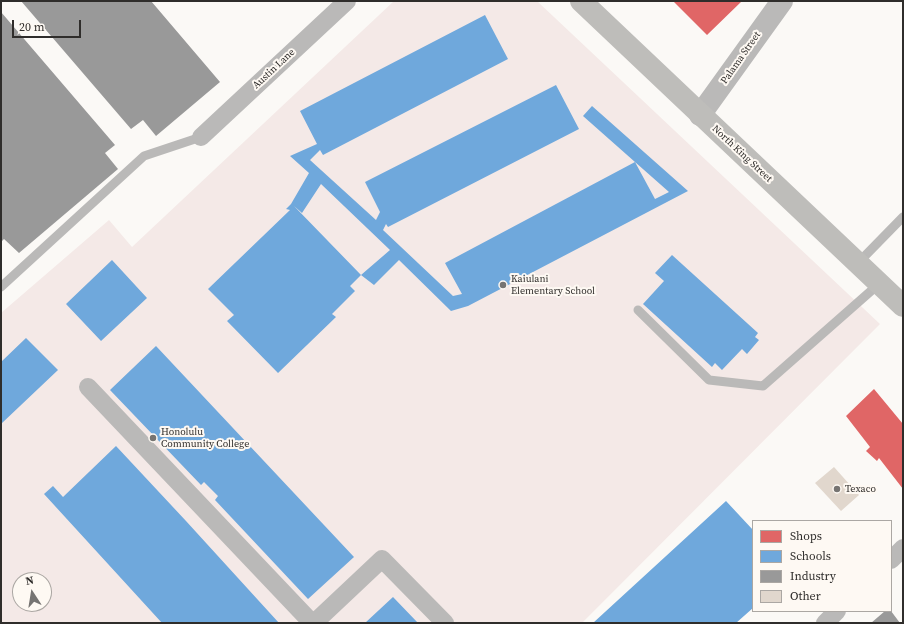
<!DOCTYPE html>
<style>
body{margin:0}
#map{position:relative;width:904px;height:624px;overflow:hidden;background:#fbf9f6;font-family:"Source Serif 4",serif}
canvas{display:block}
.frame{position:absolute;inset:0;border:2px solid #2f2d2b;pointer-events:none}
.legend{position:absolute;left:752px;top:520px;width:140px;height:92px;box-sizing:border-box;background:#fef9f3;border:1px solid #aba7a3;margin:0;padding:5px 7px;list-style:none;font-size:12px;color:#2f2d2b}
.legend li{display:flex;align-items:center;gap:8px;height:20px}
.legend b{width:20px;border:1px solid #aba7a3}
.north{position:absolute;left:12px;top:572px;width:40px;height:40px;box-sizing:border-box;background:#fef9f3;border:1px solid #aba7a3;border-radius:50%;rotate:348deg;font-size:11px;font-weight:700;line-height:16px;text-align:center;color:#2f2d2b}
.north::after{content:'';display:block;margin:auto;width:14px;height:18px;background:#767472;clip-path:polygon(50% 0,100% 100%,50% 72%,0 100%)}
.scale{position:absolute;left:12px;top:20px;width:69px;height:18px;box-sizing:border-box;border:2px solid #2f2d2b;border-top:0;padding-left:5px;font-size:12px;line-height:14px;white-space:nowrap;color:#2f2d2b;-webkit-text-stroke:3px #fef9f3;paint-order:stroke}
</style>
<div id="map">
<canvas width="904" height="624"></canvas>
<div class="frame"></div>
<ul class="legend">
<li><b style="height:11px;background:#e06666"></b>Shops</li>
<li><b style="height:11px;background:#6fa8dc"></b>Schools</li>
<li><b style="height:11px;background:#999"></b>Industry</li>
<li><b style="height:11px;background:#e1d7cd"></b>Other</li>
</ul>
<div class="north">N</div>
<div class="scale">20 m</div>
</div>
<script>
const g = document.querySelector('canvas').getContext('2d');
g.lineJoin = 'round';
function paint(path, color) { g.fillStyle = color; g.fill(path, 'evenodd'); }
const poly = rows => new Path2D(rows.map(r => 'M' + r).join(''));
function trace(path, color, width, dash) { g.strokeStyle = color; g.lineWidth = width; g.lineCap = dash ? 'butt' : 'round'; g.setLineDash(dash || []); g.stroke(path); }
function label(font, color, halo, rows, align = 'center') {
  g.font = font + ' "Source Serif 4",serif'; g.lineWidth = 4; g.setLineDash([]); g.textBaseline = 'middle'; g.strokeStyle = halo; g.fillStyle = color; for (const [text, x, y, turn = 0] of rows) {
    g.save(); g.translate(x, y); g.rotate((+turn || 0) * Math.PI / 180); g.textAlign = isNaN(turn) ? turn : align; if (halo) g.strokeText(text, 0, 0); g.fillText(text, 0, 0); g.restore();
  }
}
paint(poly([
 [394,1,537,1,880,324,582,623,1,623,1,313,109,220,132,247],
 [20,580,44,580,44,604,20,604]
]), '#f4e9e7');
paint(poly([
 [673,1,742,1,707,35],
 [874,389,903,424,903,489,879,458,877,461,866,451,870,447,846,416]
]), '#e06666');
paint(poly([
 [485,15,508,59,323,155,320,150,310,160,376,220,380,212,365,182,556,85,579,129,388,227,386,224,383,230,453,296,462,294,445,263,635,162,583,116,592,106,688,191,468,306,451,311,399,260,374,285,361,275,350,286,355,291,332,314,336,317,278,373,227,321,234,315,208,289,290,210,286,209,291,204,309,173,290,156,317,144,300,111],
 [635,162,669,192,655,199],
 [321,184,390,250,361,275,294,206,302,213],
 [672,255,758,333,755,337,759,340,747,354,742,349,722,370,715,363,712,367,643,304,664,281,655,273],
 [112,260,147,298,101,341,66,304],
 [26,338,58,370,1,424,1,362],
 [156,346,354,557,308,599,215,500,218,496,204,482,201,485,110,390],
 [116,446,186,521,279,623,162,623,44,494,53,486,63,497],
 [726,501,753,530,753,608,736,623,593,623],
 [393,597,418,623,365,623]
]), '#6fa8dc');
paint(poly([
 [21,1,151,1,220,82,156,136,143,120,131,129],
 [1,12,115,145,105,153,118,169,19,253,4,239,1,242],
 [885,611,891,611,900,623,871,623]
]), '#999');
paint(poly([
 [834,467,859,495,841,511,815,483]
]), '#e1d7cd');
trace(poly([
 [858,263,903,217],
 [1,287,144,156,201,137],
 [638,310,709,380,763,386,880,283]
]), '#bab9b8', 9);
trace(poly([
 [201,137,347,1],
 [88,387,312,623],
 [891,560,903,548],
 [314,623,382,559,445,623],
 [825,623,837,611]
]), '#bab9b8', 18);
trace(poly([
 [700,115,782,1]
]), '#bab9b8', 22);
trace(poly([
 [581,1,903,306]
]), '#bebdba', 22);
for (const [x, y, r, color] of [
 [503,285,4,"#767472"],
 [153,438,4,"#767472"],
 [837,489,4,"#767472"]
]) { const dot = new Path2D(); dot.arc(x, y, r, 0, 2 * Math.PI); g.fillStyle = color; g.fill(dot); trace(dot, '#fef9f3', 1.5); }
label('10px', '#2f2d2b', '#fef9f3', [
 ["Palama Street",741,58,-55],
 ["Austin Lane",274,69,-43],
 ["North King Street",742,154,43]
]);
label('10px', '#2f2d2b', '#fef9f3', [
 ["Kaiulani",511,279],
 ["Elementary School",511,291],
 ["Honolulu",161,432],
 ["Community College",161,444],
 ["Texaco",845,489]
], 'left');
</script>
